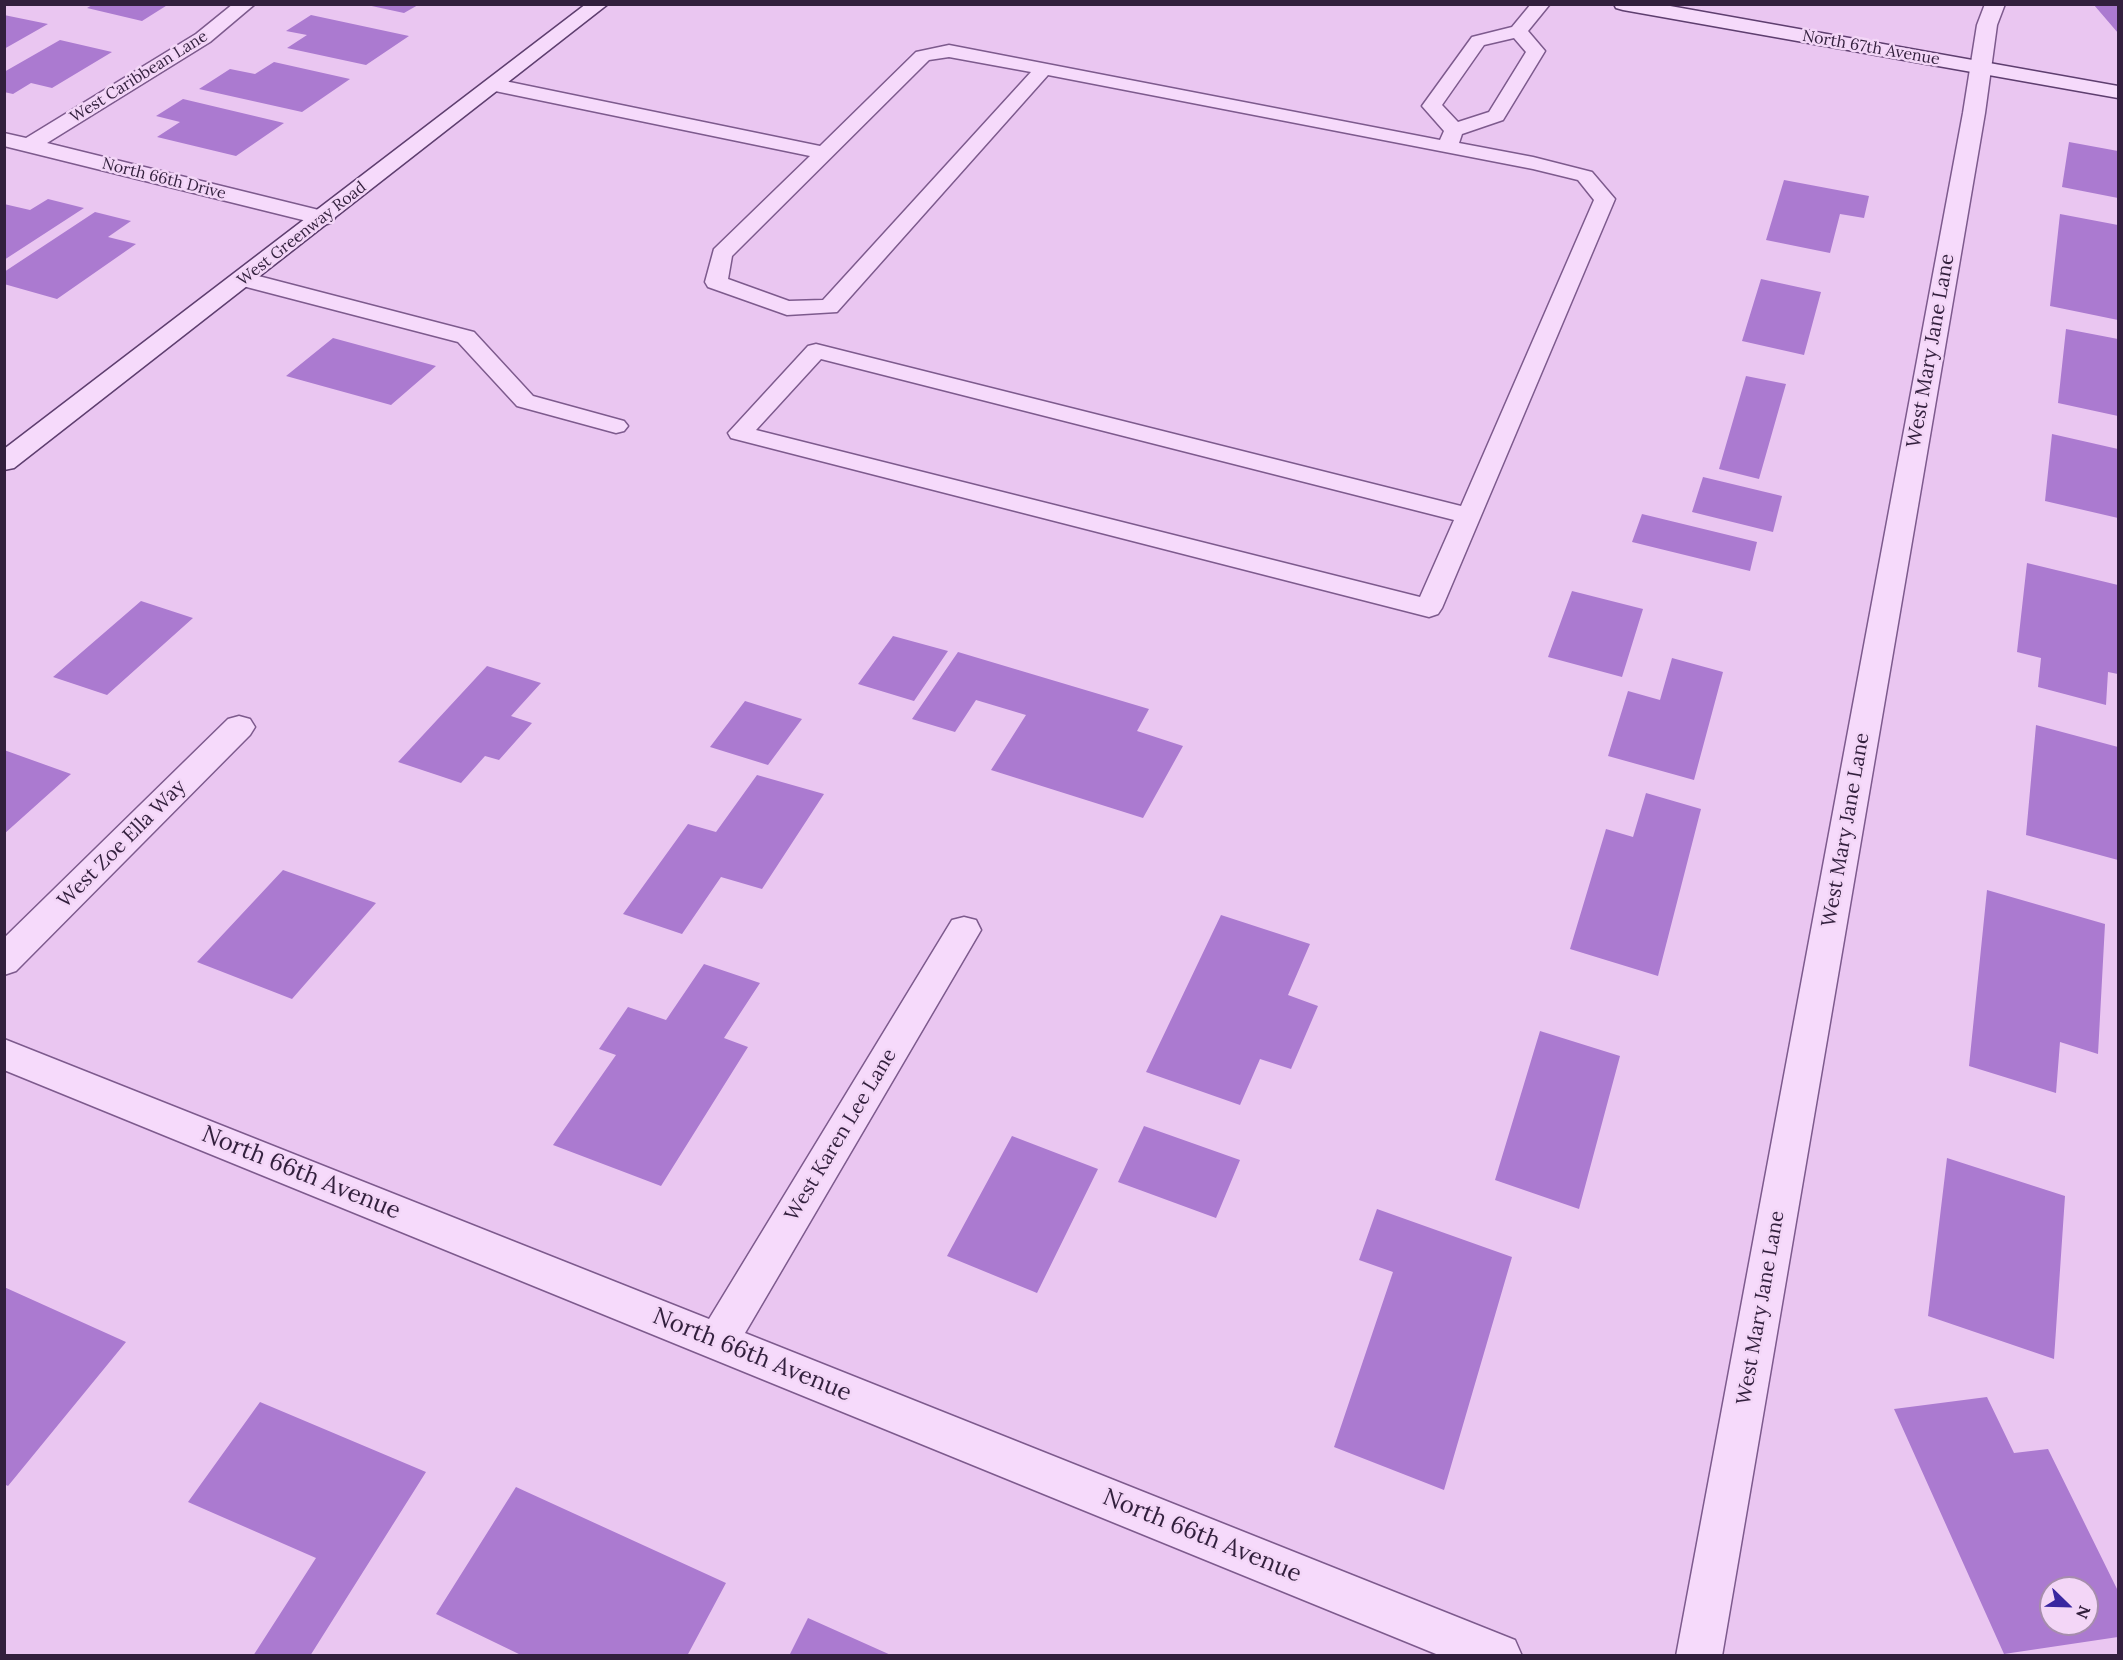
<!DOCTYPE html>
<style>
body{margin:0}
#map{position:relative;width:2123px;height:1660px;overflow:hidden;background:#eac6f1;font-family:Lora,serif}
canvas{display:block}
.frame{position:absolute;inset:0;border:6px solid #321f3d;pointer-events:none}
.north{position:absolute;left:2039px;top:1576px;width:60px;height:60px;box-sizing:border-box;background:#f3d6f7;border:2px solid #a68dad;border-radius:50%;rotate:113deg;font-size:16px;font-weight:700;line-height:24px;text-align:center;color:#321f3d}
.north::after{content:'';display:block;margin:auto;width:21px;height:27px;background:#3927a0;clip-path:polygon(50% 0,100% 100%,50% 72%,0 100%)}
</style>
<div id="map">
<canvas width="2123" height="1660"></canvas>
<div class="frame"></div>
<div class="north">N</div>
</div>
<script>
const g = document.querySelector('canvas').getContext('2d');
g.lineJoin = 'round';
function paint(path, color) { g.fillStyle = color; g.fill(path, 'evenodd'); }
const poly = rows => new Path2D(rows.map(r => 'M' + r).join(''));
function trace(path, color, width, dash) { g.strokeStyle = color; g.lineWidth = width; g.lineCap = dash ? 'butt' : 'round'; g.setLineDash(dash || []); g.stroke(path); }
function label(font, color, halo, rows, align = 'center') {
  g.font = font + ' Lora,serif'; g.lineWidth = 5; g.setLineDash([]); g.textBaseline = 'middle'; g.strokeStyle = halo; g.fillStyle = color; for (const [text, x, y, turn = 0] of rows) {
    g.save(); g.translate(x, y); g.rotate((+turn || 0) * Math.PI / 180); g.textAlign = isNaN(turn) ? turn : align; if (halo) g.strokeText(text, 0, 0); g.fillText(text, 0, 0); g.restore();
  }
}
paint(poly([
 [94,4,169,4,142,21,87,8],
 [367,5,418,5,404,13],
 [2094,5,2118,5,2118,33],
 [4,15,48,24,4,49],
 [311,15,409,36,366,65,287,48,307,35,286,31],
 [60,40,112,52,52,88,31,83,13,94,4,92,4,72],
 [274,62,350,79,302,112,199,89,230,69,255,74],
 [183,99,284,123,236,156,157,137,180,122,156,116],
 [2069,142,2118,151,2118,198,2062,187],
 [1784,180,1869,196,1864,218,1840,214,1830,253,1766,240],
 [48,199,84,208,4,260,4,204,30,210],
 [95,212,131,221,108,237,136,244,57,299,4,284,4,272],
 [2060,214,2118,225,2118,320,2050,306],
 [1761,279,1821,292,1804,355,1742,341],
 [2066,329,2118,339,2118,416,2058,403],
 [333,338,436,366,391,405,286,376],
 [1746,376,1786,384,1759,479,1719,469],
 [2052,434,2118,449,2118,518,2045,501],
 [1703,477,1782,496,1773,532,1692,512],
 [1642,514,1757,542,1750,571,1632,542],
 [2027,563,2118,585,2118,674,2108,672,2106,705,2038,687,2041,658,2017,652],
 [1572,591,1643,609,1622,677,1548,657],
 [141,601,193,618,107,695,53,677],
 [893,636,948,651,914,701,858,684],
 [958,652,1149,709,1137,731,1183,746,1143,818,991,770,1026,715,976,700,955,732,912,719],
 [1672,658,1723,672,1694,780,1608,756,1628,691,1660,700],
 [487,666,541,683,511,716,532,723,499,760,485,756,461,783,398,762],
 [745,701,802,719,768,765,710,747],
 [2036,725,2118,747,2118,860,2026,835],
 [4,750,71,774,4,834],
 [757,775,824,794,762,889,721,877,682,934,623,914,688,824,716,832],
 [1646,793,1701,809,1658,976,1570,949,1606,829,1633,837],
 [283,870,376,903,292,999,197,962],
 [1987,890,2105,924,2098,1054,2060,1042,2056,1093,1969,1066],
 [1221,915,1310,944,1288,995,1318,1006,1291,1069,1260,1059,1240,1105,1146,1072],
 [704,964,760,983,724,1038,748,1047,661,1186,553,1145,616,1055,599,1049,628,1007,666,1020],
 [1540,1031,1620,1056,1579,1209,1495,1180],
 [1144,1126,1240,1160,1216,1218,1118,1182],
 [1012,1136,1098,1169,1037,1293,947,1256],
 [1947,1158,2065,1196,2054,1359,1928,1316],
 [1377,1209,1512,1257,1444,1490,1334,1447,1393,1272,1359,1260],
 [4,1287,126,1342,8,1486,4,1484],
 [1987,1397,2014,1453,2048,1449,2118,1591,2118,1637,2004,1654,1894,1409],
 [2051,1588,2087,1588,2087,1624,2051,1624],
 [260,1402,426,1472,310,1656,253,1656,316,1558,188,1502],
 [516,1487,726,1583,687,1656,523,1656,436,1614],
 [808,1618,893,1656,789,1656]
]), '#ab7ad0');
const service = poly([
 [1531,4,1550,4,1528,31,1545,51,1503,120,1462,134,1459,143,1533,157,1592,172,1615,199,1442,608,1438,614,1429,617,731,438,728,433,808,346,816,344,1461,506,1594,200,1578,180,1533,169,1048,75,837,312,787,315,708,287,705,282,714,249,810,156,495,91,488,89,485,85,488,81,495,79,820,146,916,52,949,45,1440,140,1444,131,1422,106,1472,37,1512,27,1531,4],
 [1514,38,1526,52,1489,112,1458,122,1442,105,1484,45,1514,38],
 [949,57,1031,72,823,300,789,301,728,279,732,256,929,60,949,57],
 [821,359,1454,520,1420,597,756,430,821,359],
 [243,272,474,332,533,396,624,421,628,426,624,431,616,433,517,406,458,342,235,284,232,279,235,274,243,272]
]);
const minor = poly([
 [233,4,255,4,210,42,47,143,331,213,335,218,331,223,323,225,4,146,4,133,26,138,196,34,233,4],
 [1985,4,2005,4,1997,25,1985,113,1722,1656,1676,1656,1963,113,1977,25,1985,4],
 [239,716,250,719,255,727,250,735,16,971,4,975,4,938,228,719,239,716],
 [964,917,976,920,981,930,745,1333,1515,1640,1522,1656,1441,1656,4,1070,4,1039,709,1319,952,920,964,917]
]);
const secondary = poly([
 [586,4,608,4,14,468,4,470,4,449,586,4],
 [1614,4,1659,4,2118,86,2118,98,1623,10,1616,8,1614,4]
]);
trace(service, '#7d5a8d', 3);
trace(minor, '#7d5a8d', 3);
trace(secondary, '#5e3e6f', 3);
paint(service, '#f6dafb');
paint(minor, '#f6dafb');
paint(secondary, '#f6dafb');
label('16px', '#321f3d', '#f3d6f7', [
 ["North 67th Avenue",1871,48,10],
 ["West Caribbean Lane",139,77,-32],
 ["North 66th Drive",164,179,14],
 ["West Greenway Road",302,234,-38]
]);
label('20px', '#321f3d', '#f3d6f7', [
 ["West Mary Jane Lane",1931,351,-80],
 ["West Mary Jane Lane",1846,830,-80],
 ["West Zoe Ella Way",122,844,-45],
 ["West Karen Lee Lane",841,1135,-59],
 ["West Mary Jane Lane",1761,1308,-80]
]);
label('24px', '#321f3d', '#f3d6f7', [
 ["North 66th Avenue",301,1173,22],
 ["North 66th Avenue",752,1355,22],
 ["North 66th Avenue",1202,1536,22]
]);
</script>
